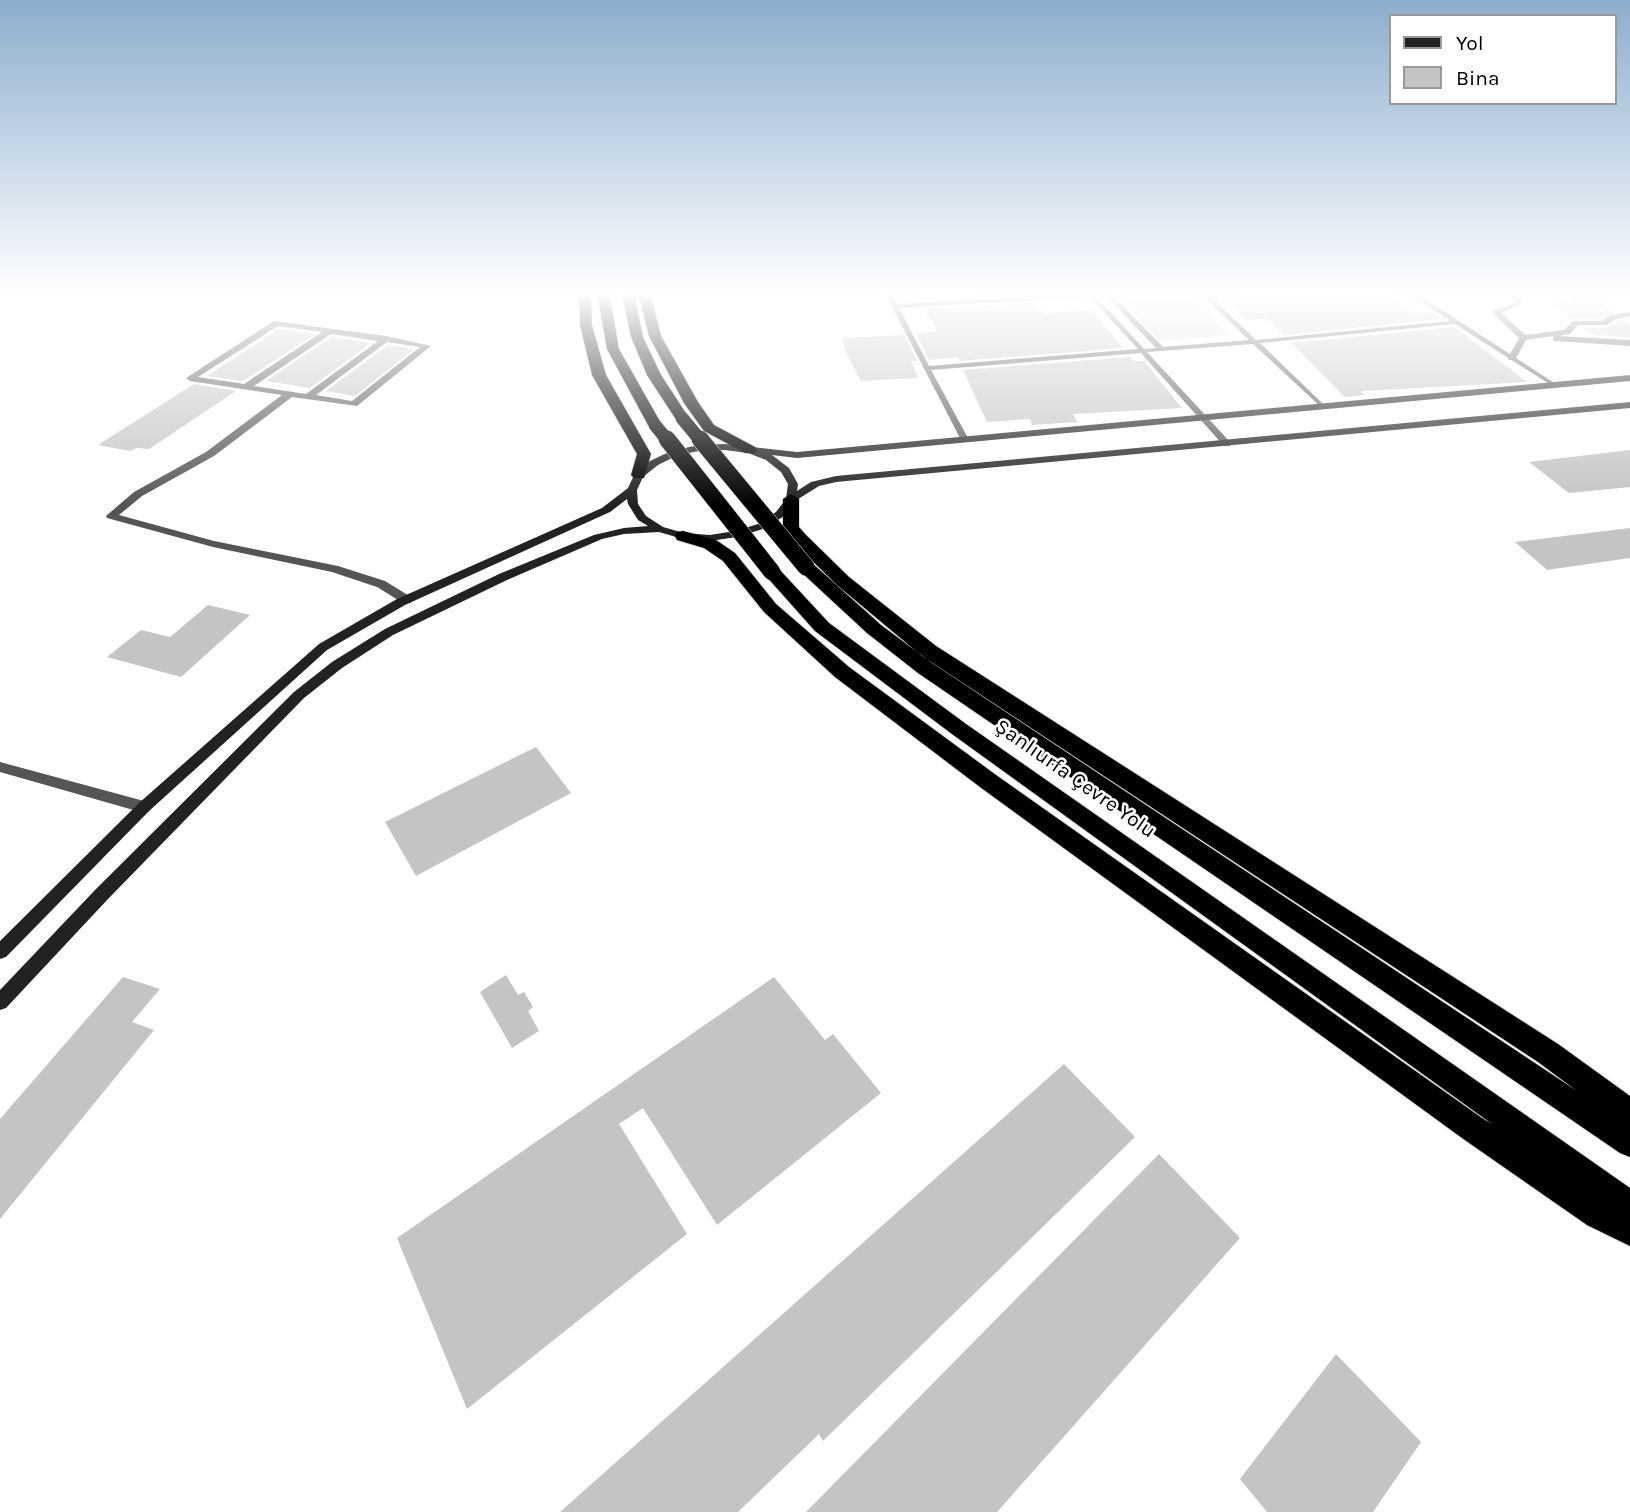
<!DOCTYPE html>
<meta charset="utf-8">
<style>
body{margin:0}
#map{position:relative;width:1630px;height:1512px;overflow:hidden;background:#fff;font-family:Karla,sans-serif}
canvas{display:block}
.legend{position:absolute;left:1389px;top:14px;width:228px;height:91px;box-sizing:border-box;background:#fff;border:2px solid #999;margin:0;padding:9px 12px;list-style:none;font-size:21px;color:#000}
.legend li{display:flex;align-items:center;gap:14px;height:35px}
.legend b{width:35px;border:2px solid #999}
</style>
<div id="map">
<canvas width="1630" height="1512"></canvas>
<ul class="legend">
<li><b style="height:9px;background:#222"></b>Yol</li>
<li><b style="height:19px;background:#c4c4c4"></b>Bina</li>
</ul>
</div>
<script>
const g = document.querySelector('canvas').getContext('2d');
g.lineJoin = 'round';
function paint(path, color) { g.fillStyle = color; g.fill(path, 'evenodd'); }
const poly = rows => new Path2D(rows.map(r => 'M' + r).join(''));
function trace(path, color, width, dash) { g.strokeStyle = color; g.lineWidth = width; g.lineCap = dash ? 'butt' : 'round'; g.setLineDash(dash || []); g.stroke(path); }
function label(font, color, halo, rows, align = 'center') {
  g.font = font + ' Karla,sans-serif'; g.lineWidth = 5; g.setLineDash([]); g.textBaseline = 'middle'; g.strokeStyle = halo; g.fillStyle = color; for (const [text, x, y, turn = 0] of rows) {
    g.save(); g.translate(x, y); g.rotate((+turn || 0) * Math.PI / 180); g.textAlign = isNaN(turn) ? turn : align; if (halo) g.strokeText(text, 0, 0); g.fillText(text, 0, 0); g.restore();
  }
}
paint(poly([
 [1188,294,1231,335,1159,341,1121,299]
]), '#dcdcdc');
paint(poly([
 [915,293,975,293,977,297,919,300],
 [1264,293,1387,293,1413,314,1431,312,1442,319,1284,335,1269,319,1246,320,1223,297],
 [1568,296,1597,297,1614,312,1600,318,1571,319,1551,300,1574,301],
 [1035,303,1043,313,1091,310,1123,348,959,361,958,357,929,360,916,334,937,331,924,309],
 [1623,320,1630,326,1630,337,1596,335,1582,328,1606,328],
 [1454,327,1527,382,1361,391,1365,395,1345,397,1292,343],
 [279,329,315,334,243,381,207,376],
 [904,335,917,361,911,361,918,378,861,381,846,353,842,338],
 [332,337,371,343,310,388,266,381],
 [388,345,414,349,355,396,326,391],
 [1130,357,1134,361,1144,361,1182,408,1073,414,1077,422,1032,425,1030,419,987,422,963,370],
 [194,384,236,391,149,449,137,448,130,451,98,445],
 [1630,450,1630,487,1569,493,1529,462],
 [1630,528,1630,558,1547,570,1515,542],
 [208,605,250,615,181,677,107,657,141,630,170,637],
 [536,747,571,793,416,876,385,822],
 [506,975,518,995,524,992,533,1007,528,1011,539,1031,512,1048,480,992],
 [123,977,160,989,132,1022,154,1030,0,1219,0,1119],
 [774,977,825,1040,833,1034,881,1093,717,1225,643,1108,619,1124,687,1234,467,1409,397,1238],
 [1064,1064,1135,1137,823,1441,819,1434,738,1512,560,1512],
 [1159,1154,1240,1238,997,1512,806,1512],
 [1336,1354,1421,1442,1373,1512,1267,1512,1240,1479]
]), '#c4c4c4');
const highway = poly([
 [579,293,591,293,592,325,606,375,651,454,644,478,634,478,631,475,637,454,592,375,580,325,579,293],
 [597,293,609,293,619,349,662,425,660,428,655,429,648,425,607,349,597,293],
 [622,293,634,293,643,337,661,375,689,418,687,421,677,421,647,375,631,337,622,293],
 [638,293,650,293,661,336,698,402,714,425,755,447,757,450,755,453,745,453,704,431,684,403,649,336,638,293],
 [791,494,799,499,799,527,806,535,849,577,936,646,1558,1044,1630,1096,1630,1157,1620,1153,918,673,867,633,800,571,797,567,800,563,812,563,881,625,932,663,1577,1091,1538,1062,922,656,837,585,794,543,783,527,783,499,791,494],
 [683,531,716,540,735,553,776,604,849,667,996,775,1482,1118,1492,1124,952,734,815,631,766,576,763,572,766,568,778,568,829,623,966,724,1630,1188,1630,1246,1587,1225,1462,1138,980,787,835,677,764,612,723,561,704,548,677,540,675,536,677,532,683,531]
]);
trace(highway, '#dbdbdb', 2);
paint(poly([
 [885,293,891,293,897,304,1086,293,1125,293,1112,295,1163,347,1249,340,1200,293,1207,293,1256,340,1450,321,1408,293,1416,293,1559,386,1554,387,1455,324,1260,343,1323,404,1323,406,1321,407,1253,344,1147,352,1230,442,1230,446,1224,446,1141,353,931,370,968,438,964,440,960,438,885,293],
 [1096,296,1106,296,1156,348,1144,349,1096,296],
 [1090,297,1138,349,929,366,899,308,1090,297]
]), '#555');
paint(poly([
 [1510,293,1518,293,1523,303,1501,313,1525,335,1564,330,1573,321,1601,321,1611,315,1630,312,1630,316,1616,319,1606,325,1578,325,1570,334,1558,336,1630,340,1630,346,1556,341,1553,340,1553,336,1526,340,1515,360,1509,360,1508,358,1519,338,1492,312,1515,302,1510,293],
 [274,321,386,336,431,346,357,406,292,397,214,456,142,496,119,515,214,541,338,566,385,581,411,597,411,603,403,603,377,587,332,572,213,547,107,518,106,516,134,492,206,452,282,395,190,381,186,378,274,321],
 [278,326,322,332,244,384,198,377,278,326],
 [331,334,378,341,306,394,254,386,331,334],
 [387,342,420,347,352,401,316,395,387,342],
 [0,762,144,801,149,803,151,807,149,811,144,813,0,772,0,762]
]), '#555');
paint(poly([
 [1630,375,1630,381,797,458,772,455,789,468,798,484,797,491,811,482,836,476,1630,402,1630,408,836,482,819,486,795,501,784,516,766,528,737,537,710,541,683,539,659,532,624,534,602,539,507,580,393,635,342,668,304,698,108,899,6,1008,0,1010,0,990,96,889,294,692,332,662,385,629,499,574,594,535,624,528,648,526,638,520,628,504,627,499,610,512,405,605,327,650,149,811,6,957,0,959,0,941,139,803,319,644,397,599,602,508,628,488,635,473,650,461,671,451,699,445,725,444,797,452,1630,375],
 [725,450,748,453,766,460,781,472,788,484,786,499,776,512,758,524,735,531,710,535,684,533,663,527,646,516,638,504,637,490,643,477,658,465,678,455,699,451,725,450]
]), '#222');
paint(highway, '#000');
const highwayBridgeFar1 = poly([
 [682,418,701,441],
 [655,425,668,441]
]);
const highwayBridge = poly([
 [667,439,772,572],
 [700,439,806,567]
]);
trace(highwayBridgeFar1, '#dbdbdb', 14, []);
trace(highwayBridge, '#dbdbdb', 18, []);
trace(highwayBridgeFar1, '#000', 13);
trace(highwayBridge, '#000', 17);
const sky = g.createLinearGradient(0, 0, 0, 505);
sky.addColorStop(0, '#8cadcc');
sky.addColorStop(0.58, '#fff');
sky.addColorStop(1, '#ffffff00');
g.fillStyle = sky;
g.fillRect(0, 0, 1630, 505);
label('21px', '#000', '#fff', [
 ["Şanlıurfa Çevre Yolu",1075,779,35]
]);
</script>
